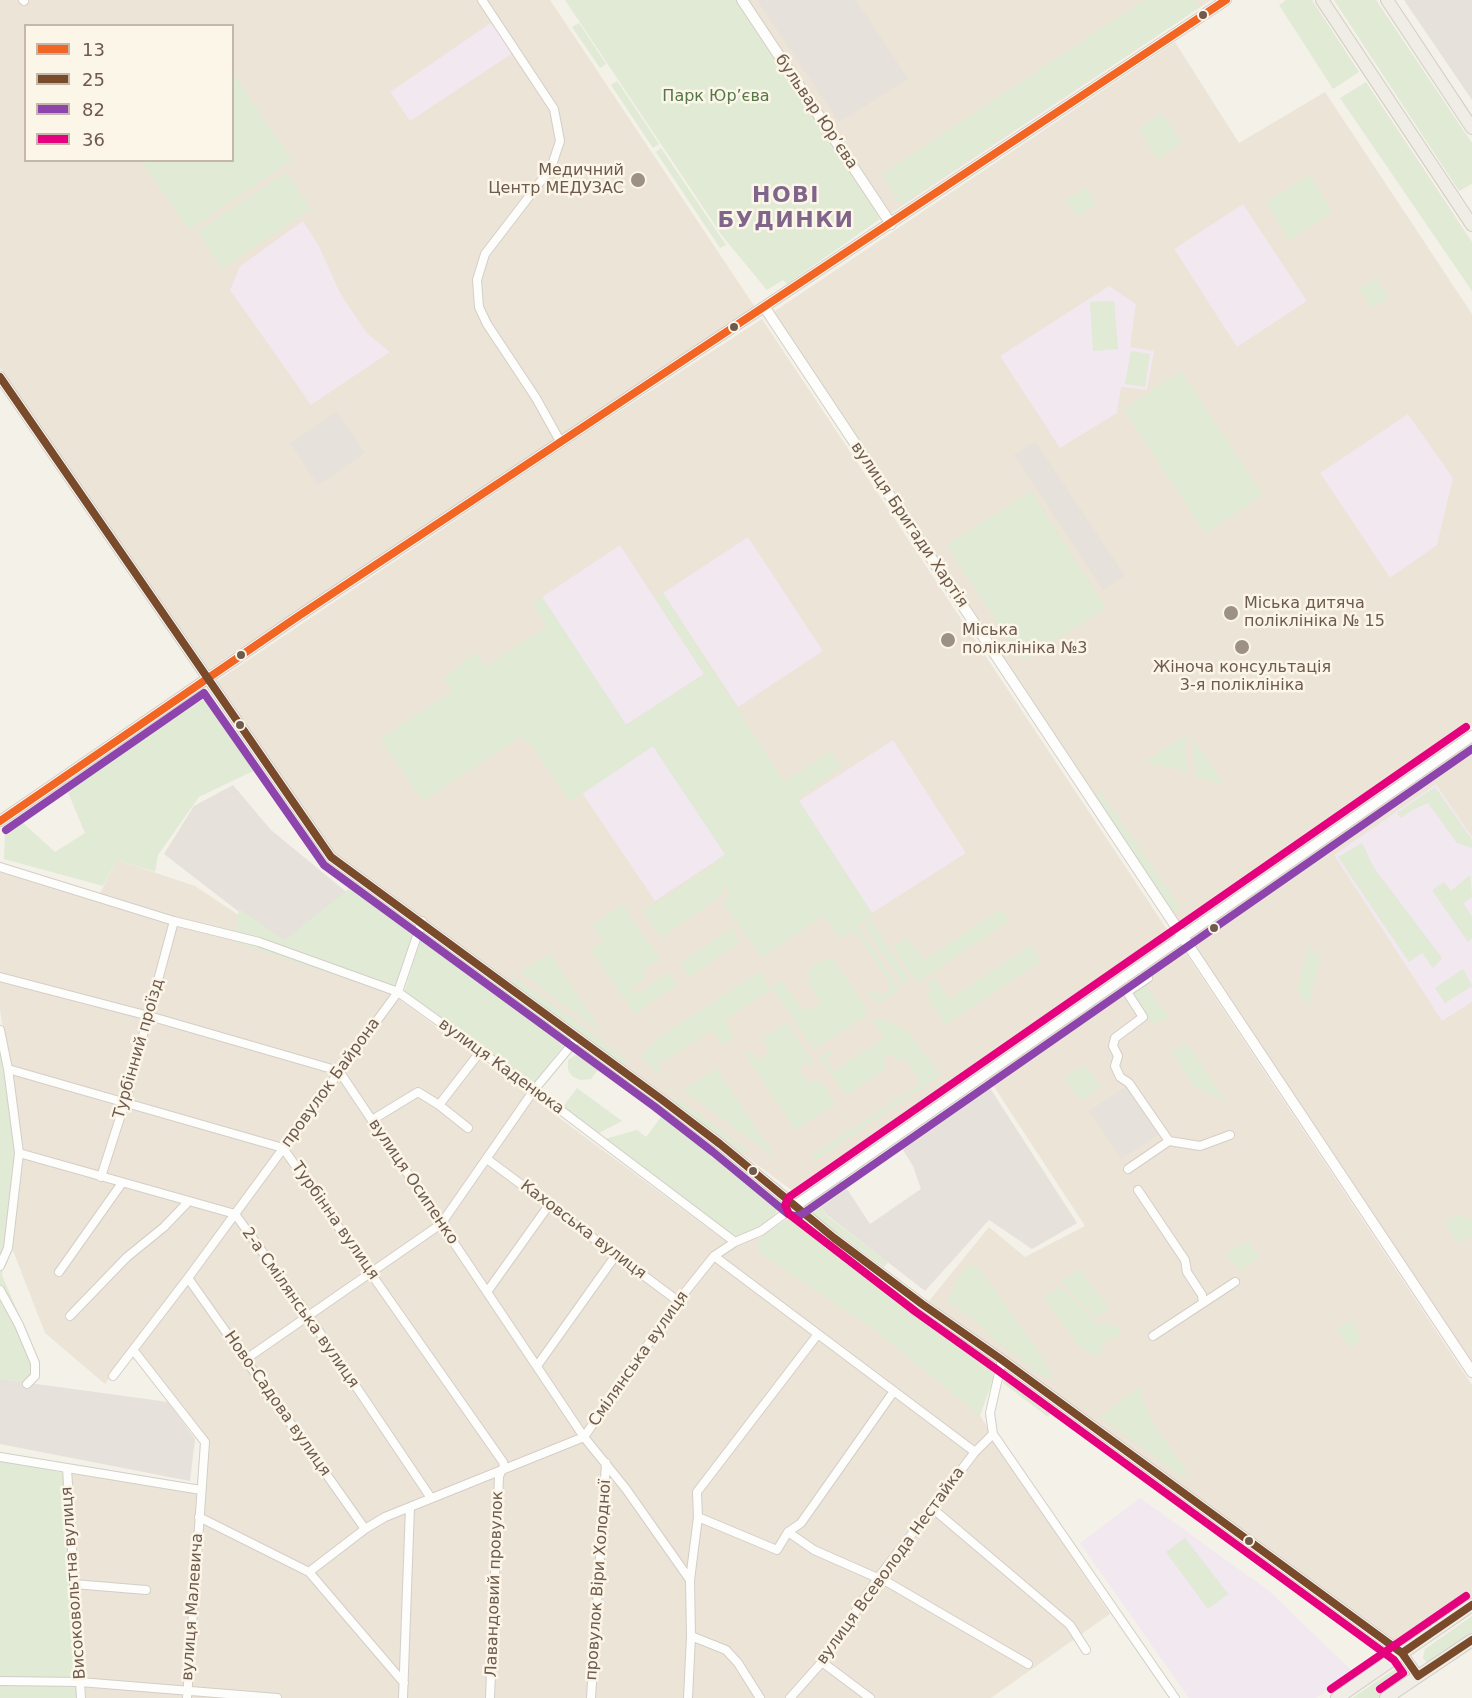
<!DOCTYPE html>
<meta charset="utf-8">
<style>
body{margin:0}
#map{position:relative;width:1472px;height:1698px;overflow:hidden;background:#f4f1e9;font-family:"DejaVu Sans",sans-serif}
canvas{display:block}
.legend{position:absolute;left:24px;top:24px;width:210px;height:138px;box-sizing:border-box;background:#fcf6e9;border:2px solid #c3b8ab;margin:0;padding:8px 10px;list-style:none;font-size:18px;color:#6e5b4d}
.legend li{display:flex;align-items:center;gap:12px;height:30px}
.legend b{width:30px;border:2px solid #c3b8ab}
</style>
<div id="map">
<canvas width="1472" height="1698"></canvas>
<ul class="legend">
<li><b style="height:8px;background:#f26522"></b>13</li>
<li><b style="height:8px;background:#7a4b2a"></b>25</li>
<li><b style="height:8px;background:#8e44ad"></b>82</li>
<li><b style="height:8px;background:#e5007d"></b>36</li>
</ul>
</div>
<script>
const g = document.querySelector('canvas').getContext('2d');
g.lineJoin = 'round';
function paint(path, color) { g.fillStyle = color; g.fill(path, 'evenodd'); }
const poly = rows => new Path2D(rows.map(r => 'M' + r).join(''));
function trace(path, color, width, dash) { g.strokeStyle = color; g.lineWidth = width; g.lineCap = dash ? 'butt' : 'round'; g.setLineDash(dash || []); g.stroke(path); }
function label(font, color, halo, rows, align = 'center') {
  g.font = font + ' "DejaVu Sans",sans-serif'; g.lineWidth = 5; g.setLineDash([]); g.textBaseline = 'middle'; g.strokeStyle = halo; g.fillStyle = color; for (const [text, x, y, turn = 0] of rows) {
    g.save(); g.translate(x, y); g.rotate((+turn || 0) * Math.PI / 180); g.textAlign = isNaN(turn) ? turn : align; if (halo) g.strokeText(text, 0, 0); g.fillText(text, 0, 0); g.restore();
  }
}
paint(poly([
 [0,0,550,0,755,307,209,669,0,368],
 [26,26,232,26,232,160,26,160],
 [748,0,1211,0,890,214],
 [1175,42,1239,143,1325,92,1472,314,1472,726,1182,928,772,313],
 [762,319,1172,937,797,1194,336,856,217,681,569,444],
 [1472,738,1472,1366,1188,939],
 [117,860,195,886,240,916,392,994,720,1237,762,1238,978,1412,1015,1472,1110,1614,991,1698,86,1698,71,1473,204,1493,208,1440,133,1345,105,1384,45,1333,12,1248,23,1147,0,1010,0,872,96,901],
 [1179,943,1472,1385,1472,1602,1403,1650,929,1301,989,1227,1025,1257,1085,1226,987,1076]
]), '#ece4d7');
paint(poly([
 [757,0,856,0,908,79,839,122],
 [1404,0,1472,0,1472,100],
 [337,411,365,453,318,485,290,443],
 [1035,441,1125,576,1103,590,1014,455],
 [233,785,271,830,350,895,282,945,164,854,194,806],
 [988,1085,1077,1223,1032,1249,989,1220,925,1291,827,1215,821,1207,847,1189,870,1224,921,1189,913,1166,900,1145],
 [1127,1086,1159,1134,1121,1159,1089,1111],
 [0,1379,168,1402,195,1439,190,1481,0,1444]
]), '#e6e1da');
paint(poly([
 [495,20,516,51,410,121,390,92],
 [1243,204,1307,301,1237,347,1174,249],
 [303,221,319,246,340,293,367,333,390,352,311,405,230,290,240,266],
 [1109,286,1136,304,1130,347,1154,351,1147,390,1121,387,1117,413,1060,448,1000,356],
 [1408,414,1453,478,1437,545,1390,578,1320,473],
 [748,537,823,651,738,707,663,593],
 [620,545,704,674,626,725,542,597],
 [893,740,966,853,872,913,799,801],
 [653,746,726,854,655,901,582,793],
 [1436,784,1472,837,1472,1002,1442,1021,1334,855],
 [1140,1498,1269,1591,1353,1672,1316,1698,1189,1698,1080,1543]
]), '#f1e8f0');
paint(poly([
 [565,0,739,0,850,167,880,219,787,284,783,280,767,290,723,237],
 [1144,0,1195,0,1200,7,901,205,881,175],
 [1286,0,1312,0,1359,72,1333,89,1279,5],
 [1334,0,1376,0,1472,143,1472,184,1459,191],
 [579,23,606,64,600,68,572,27],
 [233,73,292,160,189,230,141,161,232,160],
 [617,81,659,144,653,148,611,85],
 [1366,82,1472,242,1472,291,1340,98],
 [1162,113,1182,143,1158,159,1138,129],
 [661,148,726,245,720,248,656,152],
 [286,172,311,209,222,269,198,231],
 [1310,175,1333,212,1290,240,1265,203],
 [1085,187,1097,204,1077,217,1066,200],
 [1376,278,1389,297,1372,308,1359,289],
 [1114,301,1118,349,1093,351,1090,302],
 [1131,351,1150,354,1145,387,1125,384],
 [1181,371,1263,495,1205,533,1123,409],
 [1031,491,1106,608,1023,661,946,545],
 [663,593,784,782,831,751,842,767,796,799,799,801,873,915,857,926,860,928,899,988,898,991,879,1004,873,1000,868,992,873,989,878,996,891,989,888,985,890,983,859,936,857,937,852,931,840,939,823,915,762,958,723,903,729,892,724,884,722,895,717,899,661,938,643,911,713,865,725,854,653,746,570,802,533,748,520,737,423,801,380,739,452,691,444,678,476,652,486,666,547,626,532,605,542,597,626,725,704,674,655,598],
 [205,698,255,770,199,797,158,855,155,872,117,860,103,886,4,859,5,832,21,821,55,852,85,833,67,790],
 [1185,735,1187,771,1144,763],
 [1192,737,1225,785,1196,777],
 [1435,787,1472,840,1472,848,1457,843,1428,803,1412,810,1401,818,1397,813],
 [1100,791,1181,908,1173,913,1092,796],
 [1362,843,1374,868,1442,958,1433,968,1422,953,1409,962,1338,857],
 [1470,875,1472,897,1463,903,1472,917,1472,938,1468,942,1432,890,1444,882,1451,891],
 [356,883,415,927,398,984,390,993,233,942,239,908,284,940],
 [622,904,660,959,643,970,647,977,630,989,635,993,646,988,656,980,670,973,678,984,635,1014,591,951,603,941,592,925],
 [1001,909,1009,921,917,983,893,947,907,937,924,960],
 [869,920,871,921,910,980,905,986,903,985,864,925],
 [732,928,741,942,689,977,680,963],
 [422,935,567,1041,533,1084,404,993],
 [1031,945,1041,961,945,1025,926,995,932,991,927,983,935,977,950,999],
 [1144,945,1148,951,976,1072,972,1066],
 [1308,946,1321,957,1308,1008,1297,990],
 [550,953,604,1035,520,972],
 [825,958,834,960,866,1007,867,1011,866,1015,814,1050,771,987,781,980,802,1009,806,1007,809,1012,821,1003,806,981,812,977,807,970],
 [1463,969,1472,986,1445,1003,1435,988],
 [759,972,771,990,724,1021,734,1036,722,1045,712,1030,658,1065,664,1074,662,1075,640,1058,654,1041],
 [513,976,570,1017,627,1060,622,1064,512,983],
 [1146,985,1169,1018,1152,1024,1134,994],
 [879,1017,907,1030,941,1075,815,1161,811,1156,921,1083,904,1058,899,1061,890,1054,884,1058,886,1068,846,1096,821,1059,821,1056,830,1050,832,1054,826,1059,834,1071,884,1038,873,1021],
 [787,1022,814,1063,810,1065,802,1063,802,1075,808,1084,815,1079,822,1083,836,1104,795,1130,745,1054,750,1051,757,1061,770,1052,762,1039],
 [1187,1043,1226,1102,1193,1085,1171,1051],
 [0,1049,15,1150,2,1275,38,1359,32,1384,0,1379],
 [580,1052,600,1067,591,1079,580,1080,572,1076,568,1070,568,1060],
 [1085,1065,1102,1086,1081,1101,1063,1077],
 [716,1068,777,1159,683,1090],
 [946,1082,946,1088,944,1090,830,1171,824,1172,821,1170],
 [577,1088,622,1121,597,1134,562,1108],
 [674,1096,752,1153,741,1151,673,1102],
 [664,1113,713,1149,757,1191,758,1190,775,1205,777,1210,776,1213,763,1226,739,1237,732,1235,605,1139,637,1130,646,1137],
 [840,1179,847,1189,821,1207,827,1216,888,1262,884,1267,808,1211,808,1202],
 [1458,1214,1472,1220,1472,1236,1459,1244,1444,1222],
 [789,1218,835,1254,851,1258,993,1361,993,1379,980,1416,876,1331,757,1251,759,1238],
 [1248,1241,1260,1256,1241,1270,1224,1254],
 [977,1265,1036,1348,1054,1377,1045,1378,995,1340,975,1320,947,1302,959,1275,968,1266],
 [1079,1269,1110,1309,1095,1317,1060,1281],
 [1057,1288,1065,1291,1074,1298,1096,1323,1105,1323,1116,1326,1120,1329,1120,1335,1101,1343,1103,1351,1100,1355,1091,1354,1079,1346,1044,1299,1052,1291],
 [1350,1320,1362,1339,1349,1348,1336,1329],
 [1009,1375,1051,1406,1052,1411,1048,1417,1003,1383,1004,1377],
 [1140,1387,1144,1405,1156,1427,1188,1473,1182,1477,1100,1417],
 [0,1461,64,1473,79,1698,0,1698],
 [1185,1538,1228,1594,1208,1609,1166,1552],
 [1472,1616,1472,1636,1430,1663,1426,1662,1423,1658,1425,1649],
 [1400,1666,1403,1667,1408,1673,1406,1679,1378,1698,1352,1698]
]), '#e0ead5');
const minor = poly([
 [23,0,24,1],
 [482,0,554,109,560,141,551,168,485,254,477,280,479,307,487,324,536,398,560,441],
 [0,867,174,921,259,942,398,992,534,1090,735,1242],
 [0,977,149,1016,339,1071,584,1437,626,1489,690,1580],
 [1148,978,1127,992,1143,1017,1115,1038,1113,1046,1118,1056,1115,1066,1120,1077,1129,1083,1169,1141],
 [0,1030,8,1069,19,1153,8,1248,0,1266],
 [8,1069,283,1148,503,1462,504,1466,499,1476,490,1698],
 [439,1105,468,1128],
 [372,1120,418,1092,439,1105,480,1052],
 [19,1153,235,1214,308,1315,431,1498],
 [487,1159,678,1301],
 [1128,1169,1169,1141,1200,1146,1230,1135],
 [101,1177,125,1102,174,921],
 [1138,1190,1185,1260,1187,1272,1202,1295,1203,1303],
 [714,1256,975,1452],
 [59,1272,122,1183],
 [188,1278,365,1529],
 [0,1290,19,1325,35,1363,35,1376,27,1384],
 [487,1292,549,1205],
 [70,1316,127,1257,164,1227,188,1202],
 [1153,1336,1235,1282],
 [134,1351,205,1442,187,1698],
 [246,1359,441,1224,534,1090,578,1037],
 [1002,1360,990,1413,993,1434,1175,1698],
 [537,1366,616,1255],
 [113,1376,188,1278,398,992,422,921],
 [0,1457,201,1490],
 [67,1468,81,1698],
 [932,1508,1070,1625,1086,1650],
 [199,1517,309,1572,404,1683],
 [698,1517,777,1550,788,1532,814,1550,889,1583,1028,1664],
 [788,1532,801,1523,894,1391],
 [309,1572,365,1529,385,1517,584,1437,678,1301,714,1256,735,1242,761,1231,795,1206],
 [74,1584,146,1590],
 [691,1636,726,1650,738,1663,760,1698],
 [822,1662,870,1698],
 [0,1681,80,1682,277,1698],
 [403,1698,410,1507],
 [591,1698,606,1463],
 [688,1698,691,1636,690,1580,698,1517,697,1492,818,1334],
 [790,1698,822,1662,878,1578,932,1508,975,1452,993,1434]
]);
const tertiary = poly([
 [742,0,891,224],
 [765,308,1472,1372],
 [0,377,331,857,661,1099,720,1144,834,1238,922,1304,1002,1360,1402,1653,1418,1676],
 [0,821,297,617,1226,0],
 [795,1206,1472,736]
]);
const primary = poly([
 [1322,0,1472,225],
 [1387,0,1472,128],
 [1337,1698,1472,1605],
 [1386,1698,1472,1640]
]);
trace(minor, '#d3cec7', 10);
trace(tertiary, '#d3cec7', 12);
trace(primary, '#d3cdc6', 14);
trace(minor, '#fdfdfc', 8);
trace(tertiary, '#fdfdfc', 10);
trace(primary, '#f0ede6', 12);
trace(poly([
 [0,821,297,617,1226,0]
]), '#f26522', 8);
trace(poly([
 [0,377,331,857,661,1099,720,1144,834,1238,922,1304,1002,1360,1402,1653,1418,1676,1472,1640],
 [1402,1653,1472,1605]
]), '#7a4b2a', 8);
trace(poly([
 [6,830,204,693,324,865,655,1107,713,1152,788,1214,795,1216,801,1215,1472,749]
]), '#8e44ad', 8);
trace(poly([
 [1331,1689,1466,1596],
 [1380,1689,1403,1673,1394,1660,996,1369,916,1312,789,1214,785,1205,789,1197,1466,727]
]), '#e5007d', 8);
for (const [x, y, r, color] of [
 [1203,15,5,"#6e5b4d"],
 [638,180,8,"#9d9084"],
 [734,327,5,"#6e5b4d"],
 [1231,613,8,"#9d9084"],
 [948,640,8,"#9d9084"],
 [1242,647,8,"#9d9084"],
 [241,655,5,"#6e5b4d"],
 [240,725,5,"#6e5b4d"],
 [1214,928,5,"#6e5b4d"],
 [753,1171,5,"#6e5b4d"],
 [1249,1541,5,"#6e5b4d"]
]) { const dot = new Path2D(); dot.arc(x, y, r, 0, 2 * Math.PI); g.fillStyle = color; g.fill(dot); trace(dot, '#fcf6e9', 2); }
label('16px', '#547849', '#fcf6e9', [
 ["Парк Юр’єва",716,97]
]);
label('16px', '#6e5b4d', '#fcf6e9', [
 ["бульвар Юрʼєва",816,112,56],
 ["вулиця Бригади Хартія",909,525,56],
 ["Турбінний проїзд",139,1049,-74],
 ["вулиця Каденюка",501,1067,36],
 ["провулок Байрона",331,1083,-54],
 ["вулиця Осипенко",413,1182,56],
 ["Турбінна вулиця",335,1221,55],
 ["Каховська вулиця",583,1230,37],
 ["2-а Смілянська вулиця",300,1308,55],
 ["Смілянська вулиця",639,1359,-55],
 ["Ново-Садова вулиця",277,1404,55],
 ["вулиця Всеволода Нестайка",891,1566,-54],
 ["провулок Віри Холодної",599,1580,-86],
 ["Високовольтна вулиця",74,1583,-94],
 ["Лавандовий провулок",495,1584,-88],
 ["вулиця Малевича",193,1607,-86]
]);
label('16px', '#6e5b4d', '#fcf6e9', [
 ["Медичний",624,171,"right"],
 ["Центр МЕДУЗАС",624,189,"right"],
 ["Міська дитяча",1244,604],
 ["поліклініка № 15",1244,622],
 ["Міська",962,631],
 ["поліклініка №3",962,649],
 ["Жіноча консультація",1242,668,"center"],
 ["3-я поліклініка",1242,686,"center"]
], 'left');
g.letterSpacing = '1.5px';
label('bold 22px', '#80658a', '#fcf6e9', [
 ["НОВІ",786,196],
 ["БУДИНКИ",786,221]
]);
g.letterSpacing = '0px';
</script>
